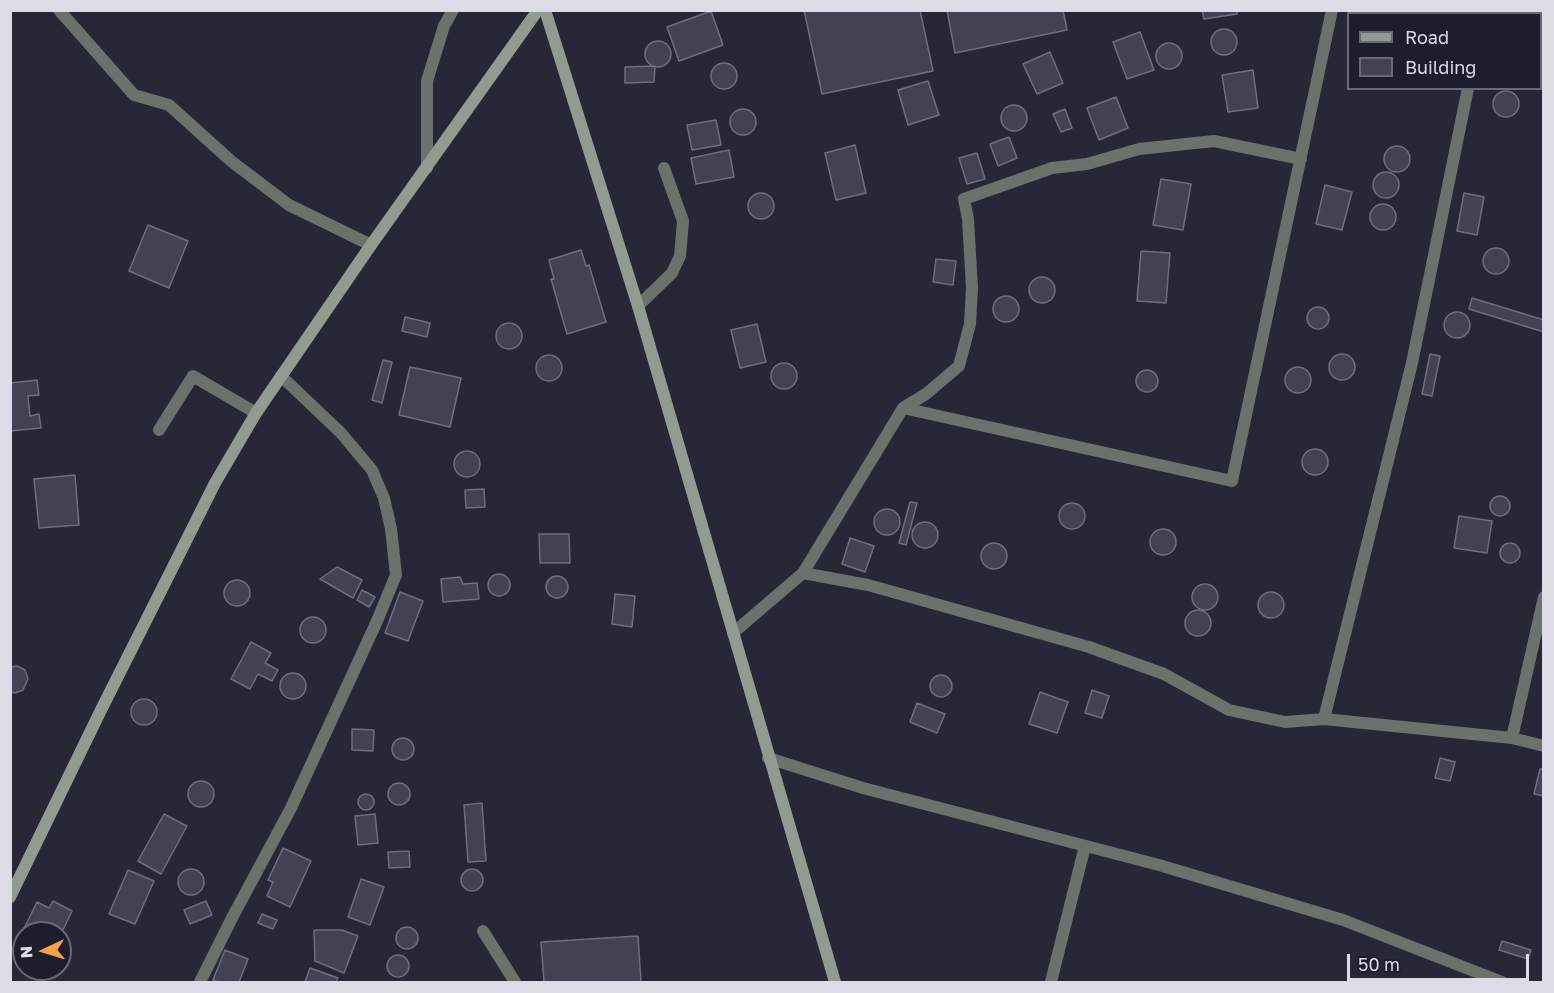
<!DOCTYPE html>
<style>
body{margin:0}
#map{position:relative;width:1554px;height:993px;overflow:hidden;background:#262737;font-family:"Golos Text",sans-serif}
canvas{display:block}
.frame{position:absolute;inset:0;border:12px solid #dbdce7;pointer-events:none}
.legend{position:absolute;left:1347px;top:12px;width:195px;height:78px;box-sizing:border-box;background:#1c1e2d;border:2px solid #686a77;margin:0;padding:8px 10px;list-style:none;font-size:18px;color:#dbdce7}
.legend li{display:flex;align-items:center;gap:12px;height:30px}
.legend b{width:30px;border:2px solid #686a77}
.north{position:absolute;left:12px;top:921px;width:60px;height:60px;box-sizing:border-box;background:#1c1e2d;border:2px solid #686a77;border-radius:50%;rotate:266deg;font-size:16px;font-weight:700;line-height:24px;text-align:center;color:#dbdce7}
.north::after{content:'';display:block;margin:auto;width:21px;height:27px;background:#f5a345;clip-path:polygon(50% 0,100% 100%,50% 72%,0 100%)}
.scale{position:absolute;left:1347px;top:954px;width:182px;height:27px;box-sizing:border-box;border:3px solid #dbdce7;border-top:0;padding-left:8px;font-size:18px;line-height:21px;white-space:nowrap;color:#dbdce7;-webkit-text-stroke:4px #1c1e2d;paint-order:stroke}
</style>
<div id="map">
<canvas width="1554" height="993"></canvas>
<div class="frame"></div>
<ul class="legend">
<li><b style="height:8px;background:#919b90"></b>Road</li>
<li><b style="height:16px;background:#414354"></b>Building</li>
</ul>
<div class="north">N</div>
<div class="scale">50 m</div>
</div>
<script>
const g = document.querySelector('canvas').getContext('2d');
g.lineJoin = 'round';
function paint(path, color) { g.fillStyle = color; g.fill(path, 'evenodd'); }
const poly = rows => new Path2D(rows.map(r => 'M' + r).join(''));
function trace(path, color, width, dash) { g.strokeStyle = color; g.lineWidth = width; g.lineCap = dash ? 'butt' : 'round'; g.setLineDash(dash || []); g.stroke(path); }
const building = poly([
 [804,10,920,10,933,71,822,94,804,10],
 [947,10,1063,10,1067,30,955,53,947,10],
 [1202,10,1237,10,1237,14,1204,19,1202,10],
 [711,11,723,45,679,61,667,27,711,11],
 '1211 42a13 13 0 1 1 26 0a13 13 0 1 1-26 0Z',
 [1140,32,1154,70,1127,79,1113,42,1140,32],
 '645 54a13 13 0 1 1 26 0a13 13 0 1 1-26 0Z',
 '1156 56a13 13 0 1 1 26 0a13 13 0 1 1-26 0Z',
 [1050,52,1063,83,1037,94,1023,64,1050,52],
 '711 76a13 13 0 1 1 26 0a13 13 0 1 1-26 0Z',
 [655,66,654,82,625,83,625,67,655,66],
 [1253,70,1258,108,1228,112,1222,75,1253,70],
 [928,81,939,115,908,125,898,90,928,81],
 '1493 104a13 13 0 1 1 26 0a13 13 0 1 1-26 0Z',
 [1116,97,1128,128,1099,140,1087,108,1116,97],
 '1001 118a13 13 0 1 1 26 0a13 13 0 1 1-26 0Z',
 '730 122a13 13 0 1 1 26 0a13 13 0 1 1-26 0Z',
 [1065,109,1072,128,1061,132,1053,114,1065,109],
 [716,120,721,145,692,150,687,125,716,120],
 [1009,137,1017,158,998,166,990,144,1009,137],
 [855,145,866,193,836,200,825,153,855,145],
 '1384 159a13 13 0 1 1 26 0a13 13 0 1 1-26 0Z',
 [729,150,734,177,696,184,691,158,729,150],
 [977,153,985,179,967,184,959,158,977,153],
 '1373 185a13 13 0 1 1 26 0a13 13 0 1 1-26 0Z',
 [1161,179,1191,184,1183,230,1153,225,1161,179],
 [1325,185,1352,192,1342,230,1316,224,1325,185],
 '748 206a13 13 0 1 1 26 0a13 13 0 1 1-26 0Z',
 [1464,193,1484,197,1477,235,1457,231,1464,193],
 '1370 217a13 13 0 1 1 26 0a13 13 0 1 1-26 0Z',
 [148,225,188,241,169,288,129,271,148,225],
 '1483 261a13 13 0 1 1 26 0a13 13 0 1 1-26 0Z',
 [581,250,586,266,589,265,606,322,567,334,551,279,554,279,549,260,581,250],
 [1141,251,1170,253,1166,303,1137,301,1141,251],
 [936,259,956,261,953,285,933,282,936,259],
 '1029 290a13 13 0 1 1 26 0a13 13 0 1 1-26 0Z',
 '993 309a13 13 0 1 1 26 0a13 13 0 1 1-26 0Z',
 [1472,298,1544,320,1544,332,1469,309,1472,298],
 '1307 318a11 11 0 1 1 22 0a11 11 0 1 1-22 0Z',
 '1444 325a13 13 0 1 1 26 0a13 13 0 1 1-26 0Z',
 [405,317,430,323,427,337,402,331,405,317],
 '496 336a13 13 0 1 1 26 0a13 13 0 1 1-26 0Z',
 [757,324,766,362,740,368,731,330,757,324],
 '1329 367a13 13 0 1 1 26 0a13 13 0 1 1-26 0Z',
 [1430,354,1440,356,1432,396,1422,394,1430,354],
 '536 368a13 13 0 1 1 26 0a13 13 0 1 1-26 0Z',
 [383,360,392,362,382,403,372,400,383,360],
 '771 376a13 13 0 1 1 26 0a13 13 0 1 1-26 0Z',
 '1285 380a13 13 0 1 1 26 0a13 13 0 1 1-26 0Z',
 [410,367,461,378,450,427,399,415,410,367],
 '1136 381a11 11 0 1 1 22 0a11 11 0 1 1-22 0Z',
 [37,380,39,395,28,396,30,416,39,414,41,428,10,431,10,383,37,380],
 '1302 462a13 13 0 1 1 26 0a13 13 0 1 1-26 0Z',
 '454 464a13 13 0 1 1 26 0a13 13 0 1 1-26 0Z',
 [75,475,79,525,39,528,34,479,75,475],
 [484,489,485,507,466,508,465,490,484,489],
 '1490 506a10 10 0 1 1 20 0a10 10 0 1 1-20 0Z',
 [910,502,917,503,906,545,899,543,910,502],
 '1059 516a13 13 0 1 1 26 0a13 13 0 1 1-26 0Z',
 '874 522a13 13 0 1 1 26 0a13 13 0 1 1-26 0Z',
 [1459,516,1492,521,1487,553,1454,548,1459,516],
 '912 535a13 13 0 1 1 26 0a13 13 0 1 1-26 0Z',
 '1150 542a13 13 0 1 1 26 0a13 13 0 1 1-26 0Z',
 [539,534,569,534,570,563,540,563,539,534],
 [850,538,874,546,865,572,842,564,850,538],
 '981 556a13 13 0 1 1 26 0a13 13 0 1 1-26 0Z',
 '1500 553a10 10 0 1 1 20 0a10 10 0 1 1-20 0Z',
 [337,567,362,580,353,598,320,579,337,567],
 '488 585a11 11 0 1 1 22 0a11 11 0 1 1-22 0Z',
 '546 587a11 11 0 1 1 22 0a11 11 0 1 1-22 0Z',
 [460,577,463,584,477,583,479,599,443,602,441,579,460,577],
 '224 593a13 13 0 1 1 26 0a13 13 0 1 1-26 0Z',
 '1192 597a13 13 0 1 1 26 0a13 13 0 1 1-26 0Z',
 [362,590,375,597,369,607,357,600,362,590],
 '1258 605a13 13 0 1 1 26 0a13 13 0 1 1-26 0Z',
 [400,592,423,601,408,641,385,633,400,592],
 [615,594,635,596,632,627,612,624,615,594],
 '1185 623a13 13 0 1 1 26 0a13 13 0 1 1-26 0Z',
 '300 630a13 13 0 1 1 26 0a13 13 0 1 1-26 0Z',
 [251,642,271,653,265,663,278,670,272,681,258,674,250,689,231,679,251,642],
 [17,666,25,670,28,679,23,690,15,693,10,692,10,667,17,666],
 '280 686a13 13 0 1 1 26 0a13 13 0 1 1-26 0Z',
 '930 686a11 11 0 1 1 22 0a11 11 0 1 1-22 0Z',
 [1092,690,1109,696,1102,718,1085,713,1092,690],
 [1040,692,1068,702,1057,733,1029,724,1040,692],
 '131 712a13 13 0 1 1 26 0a13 13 0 1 1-26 0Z',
 [917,703,945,714,937,733,910,722,917,703],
 [352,729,374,730,373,751,352,750,352,729],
 '392 749a11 11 0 1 1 22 0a11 11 0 1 1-22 0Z',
 [1440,758,1455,762,1450,781,1435,778,1440,758],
 [1540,769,1544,769,1544,796,1534,794,1540,769],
 '188 794a13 13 0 1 1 26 0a13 13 0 1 1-26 0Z',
 '388 794a11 11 0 1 1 22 0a11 11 0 1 1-22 0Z',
 '358 802a8 8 0 1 1 16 0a8 8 0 1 1-16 0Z',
 [482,803,486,861,468,862,464,805,482,803],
 [164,814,187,826,161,874,138,861,164,814],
 [375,814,378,843,358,845,355,816,375,814],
 [283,848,311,861,290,907,267,896,273,882,268,880,283,848],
 [409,851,410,867,389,868,388,852,409,851],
 '178 882a13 13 0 1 1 26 0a13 13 0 1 1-26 0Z',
 '461 880a11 11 0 1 1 22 0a11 11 0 1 1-22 0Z',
 [128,870,154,881,135,924,109,914,128,870],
 [361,879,384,887,370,925,348,917,361,879],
 [53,901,72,911,63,930,53,929,51,933,24,933,24,944,18,941,37,902,49,908,53,901],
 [206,901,212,915,190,924,184,910,206,901],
 [262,914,277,920,273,929,258,923,262,914],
 '396 938a11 11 0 1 1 22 0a11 11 0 1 1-22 0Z',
 [314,930,342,930,358,936,344,973,315,961,314,930],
 [638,936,641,982,544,982,541,942,638,936],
 [1502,941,1531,950,1528,959,1499,950,1502,941],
 [225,950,248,959,239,982,218,982,213,980,225,950],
 '387 966a11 11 0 1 1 22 0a11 11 0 1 1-22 0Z',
 [310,968,338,978,336,982,305,982,310,968]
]);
paint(building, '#414354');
trace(building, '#6c6e81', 1.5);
trace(poly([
 [638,306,672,273,680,256,683,221,664,168]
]), '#6b726b', 12);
trace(poly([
 [59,10,134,95,169,105,231,161,289,205,371,245],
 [427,168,427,81,444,26,453,10],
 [903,408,1232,481,1332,10],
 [159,430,193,376,256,413],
 [803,573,868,585,1089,647,1164,674,1229,710,1285,722,1324,719,1512,738,1544,746],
 [733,633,803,573,903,408,926,394,959,366,970,324,972,288,968,219,964,199,1052,168,1087,164,1139,149,1214,141,1301,159],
 [1324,719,1412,363,1468,88],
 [1512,738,1544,597],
 [768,758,863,788,1159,865,1343,920,1502,982],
 [483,931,515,982],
 [200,982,233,916,291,808,377,621,396,575,391,529,384,498,372,470,341,433,281,376],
 [1051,982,1085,846]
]), '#6b726b', 12);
trace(poly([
 [545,10,638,306,835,982],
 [10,897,101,710,181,551,215,483,256,413,371,245,538,10]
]), '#919b90', 12);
</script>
